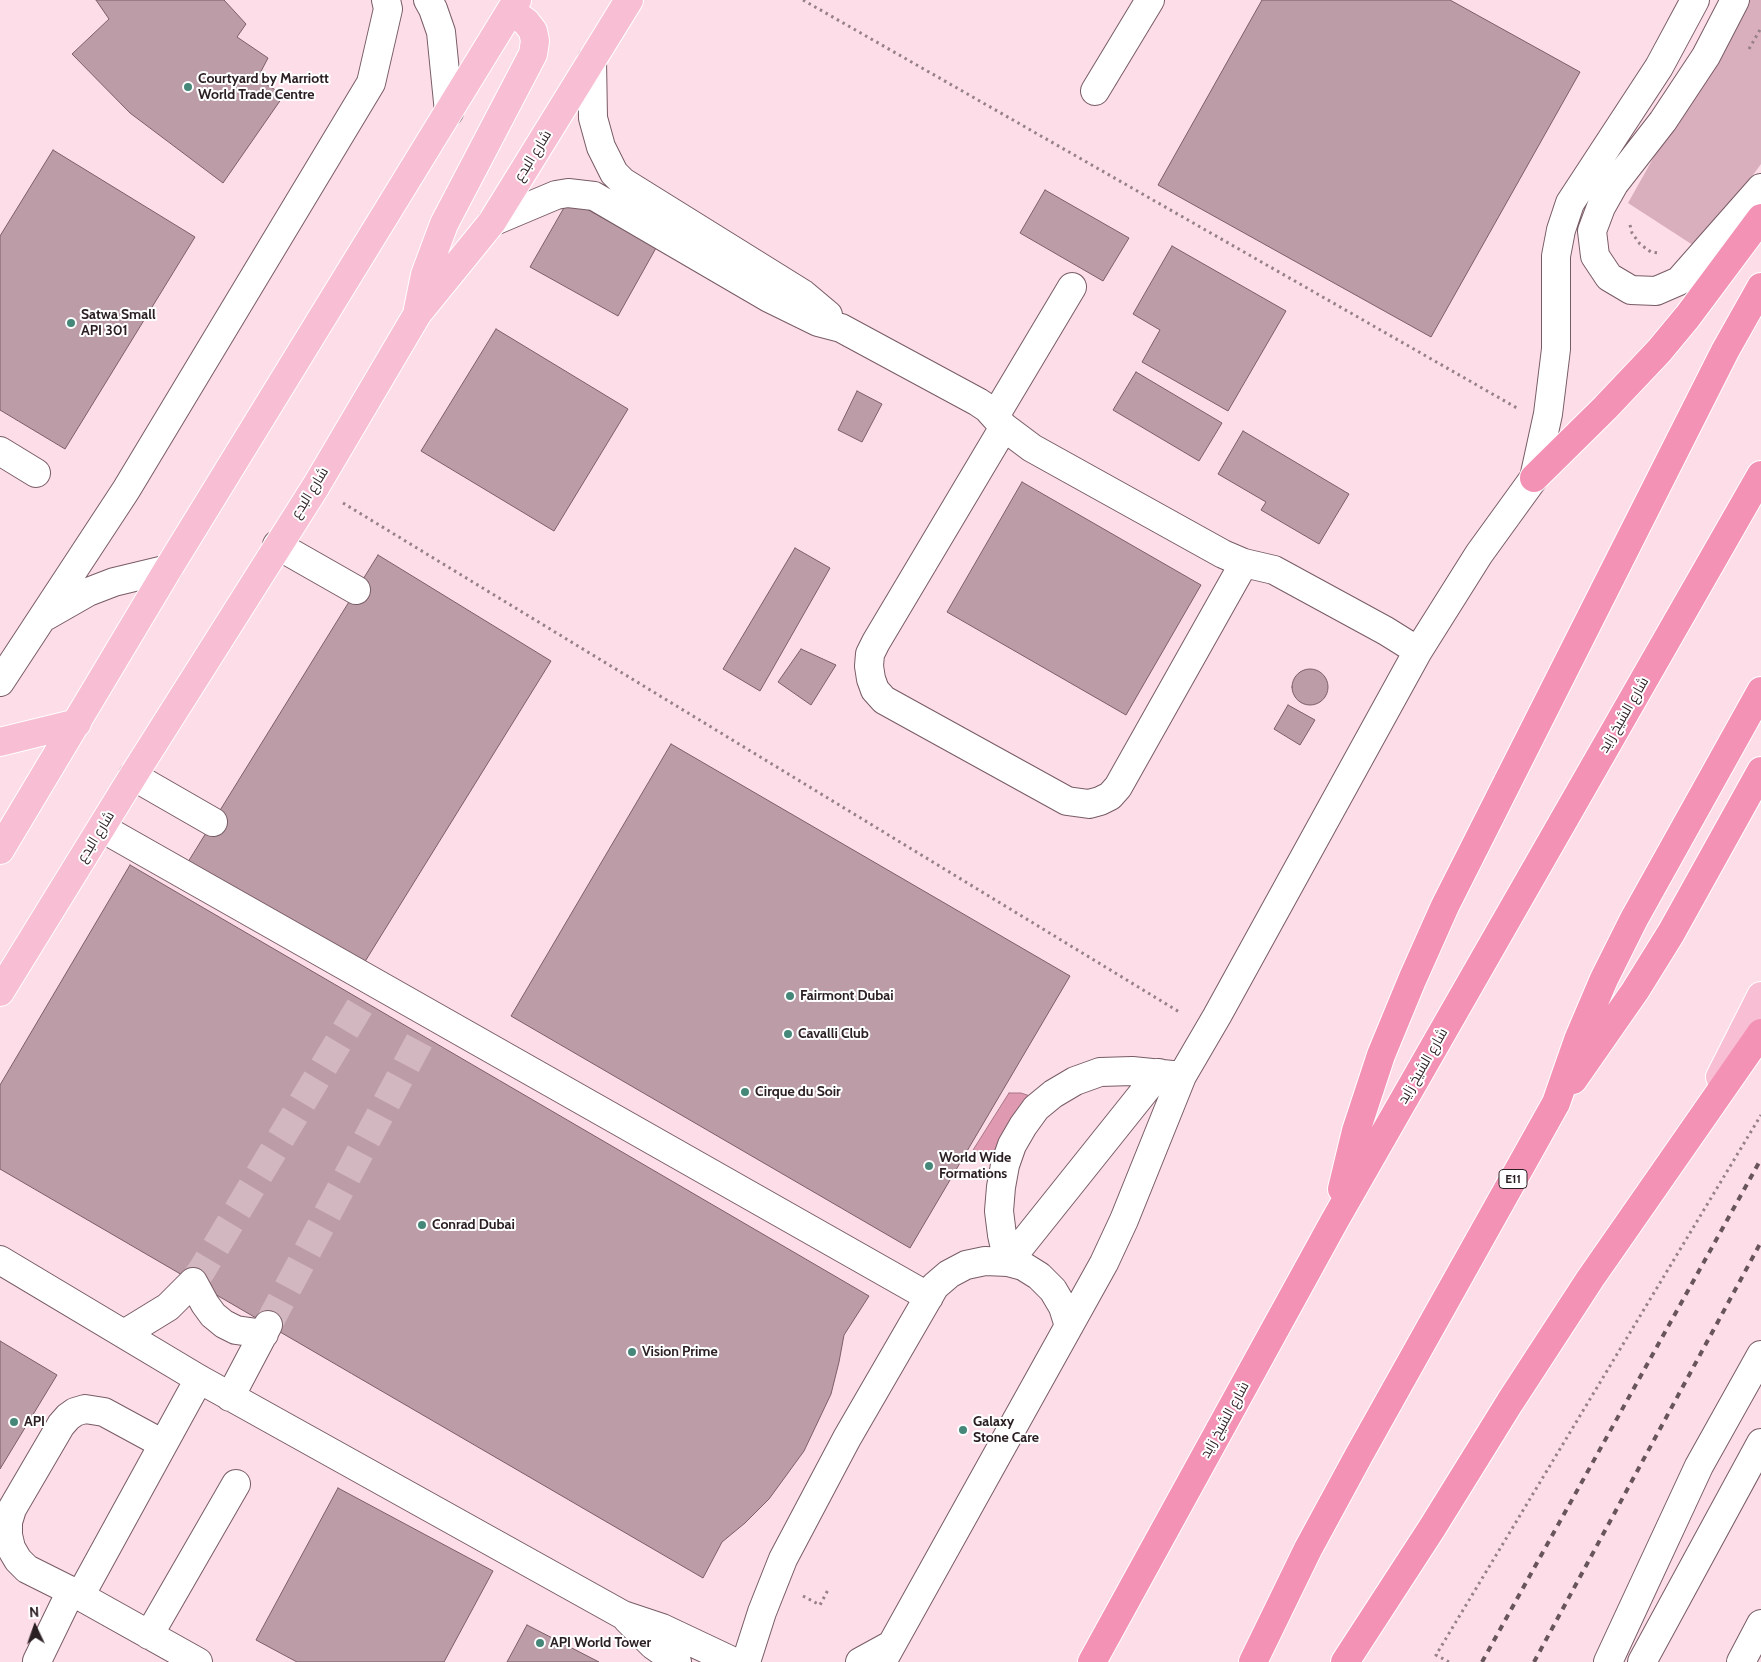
<!DOCTYPE html>
<meta charset="utf-8">
<style>
body{margin:0}
#map{position:relative;width:1761px;height:1662px;overflow:hidden;background:#fddde7;font-family:Cabin,sans-serif}
canvas{display:block}
.north{position:absolute;left:10px;top:1602px;width:50px;height:50px;-webkit-text-stroke:4px #fff;paint-order:stroke;rotate:357deg;font-size:14px;font-weight:700;line-height:20px;text-align:center;color:#2b1f23}
.north::after{content:'';display:block;margin:auto;width:18px;height:22px;background:#2b1f23;clip-path:polygon(50% 0,100% 100%,50% 72%,0 100%)}
</style>
<div id="map">
<canvas width="1761" height="1662"></canvas>
<div class="north">N</div>
</div>
<script>
const g = document.querySelector('canvas').getContext('2d');
g.lineJoin = 'round';
function paint(path, color) { g.fillStyle = color; g.fill(path, 'evenodd'); }
const poly = rows => new Path2D(rows.map(r => 'M' + r).join(''));
function trace(path, color, width, dash) { g.strokeStyle = color; g.lineWidth = width; g.lineCap = dash ? 'butt' : 'round'; g.setLineDash(dash || []); g.stroke(path); }
function label(font, color, halo, rows, align = 'center') {
  g.font = font + ' Cabin,Cairo,sans-serif'; g.lineWidth = 4; g.setLineDash([]); g.textBaseline = 'middle'; g.strokeStyle = halo; g.fillStyle = color; for (const [text, x, y, turn = 0] of rows) {
    g.save(); g.translate(x, y); g.rotate((+turn || 0) * Math.PI / 180); g.textAlign = isNaN(turn) ? turn : align; if (halo) g.strokeText(text, 0, 0); g.fillText(text, 0, 0); g.restore();
  }
}
paint(poly([
 [1742,0,1761,0,1761,164,1699,249,1628,203]
]), '#daafbd');
const water = poly([
 [1009,1093,1021,1093,1030,1096,1009,1172,973,1150,1009,1093]
]);
paint(water, '#df9ab2');
trace(water, '#a97587', 1);
const building = poly([
 [96,0,224,0,246,24,237,37,268,58,257,79,284,95,223,183,130,113,72,54,109,19,96,0],
 [1262,0,1450,0,1580,72,1431,337,1158,185,1262,0],
 [53,150,195,237,65,449,0,410,0,236,53,150],
 [1045,190,1129,238,1103,281,1020,233,1045,190],
 [569,199,656,248,618,316,530,267,569,199],
 [1172,246,1286,311,1228,411,1142,362,1160,330,1133,314,1172,246],
 [496,329,628,409,554,531,421,451,496,329],
 [1136,372,1222,423,1199,461,1113,410,1136,372],
 [857,391,882,404,862,442,838,430,857,391],
 [1243,431,1349,494,1319,544,1261,510,1266,502,1218,474,1243,431],
 [1022,482,1201,585,1126,715,947,612,1022,482],
 [795,548,830,568,760,691,723,669,795,548],
 [378,555,551,661,361,968,188,862,378,555],
 [801,649,836,665,811,705,778,682,801,649],
 '1292 687a18 18 0 1 1 36 0a18 18 0 1 1-36 0Z',
 [1288,705,1315,720,1300,745,1274,729,1288,705],
 [671,744,1070,976,910,1248,511,1016,671,744],
 [130,865,869,1296,844,1335,839,1362,831,1394,804,1451,769,1499,745,1523,722,1542,703,1578,0,1169,0,1085,130,865],
 [0,1341,57,1375,0,1469,0,1341],
 [338,1488,493,1571,444,1662,297,1662,256,1640,338,1488],
 [527,1625,599,1662,507,1662,527,1625]
]);
paint(building, '#bc9da7');
trace(building, '#7b5f68', 1);
trace(poly([
 [193,1282,202,1270,363,1001],
 [268,1325,422,1036]
]), '#d3b7c0', 28, [28, 14]);
const minor = poly([
 [428,0,433,9,441,32,449,112],
 [1735,0,1706,56,1663,121,1614,184,1601,207,1592,231,1595,256,1609,277,1631,290,1656,291,1679,281,1761,188],
 [592,60,593,118,601,147,614,173,623,182,803,294,828,315],
 [1095,91,1150,0],
 [492,222,556,195,568,193,594,196,769,298,818,322,841,328,978,402,987,408,1004,427,1032,448,1223,554,1244,563,1274,570,1386,631,1418,651],
 [995,416,1072,287],
 [1004,427,876,642,870,654,869,666,871,679,875,690,884,700,1067,801,1089,804,1100,801,1110,796,1118,787,1244,563],
 [0,451,36,473],
 [277,545,356,590],
 [46,616,88,592,114,582,168,569],
 [0,682,126,490,371,83,388,9,386,0],
 [133,776,213,822],
 [102,828,929,1297],
 [0,1260,199,1379,623,1615,662,1628,734,1662],
 [1008,1262,1002,1235,999,1211,1001,1187,1005,1165,1012,1145,1023,1126,1036,1108,1053,1094,1075,1081,1100,1072,1132,1071,1182,1076],
 [1008,1262,1159,1073],
 [124,1334,168,1307,193,1282,205,1304,213,1315,224,1324,236,1330,264,1334],
 [230,1397,268,1325],
 [163,1444,104,1412,85,1409,75,1412,68,1417,61,1425,12,1509,8,1522,8,1535,11,1548,18,1560,27,1569,71,1591,198,1662],
 [80,1596,199,1379],
 [627,1619,653,1645,677,1662],
 [149,1635,236,1484],
 [37,1661,71,1591],
 [746,1662,762,1612,783,1559,847,1438,935,1286,949,1274,966,1265,985,1261,1008,1262,1023,1266,1039,1276,1053,1290,1063,1307,1069,1326],
 [860,1662,891,1645],
 [882,1662,1104,1263,1124,1220,1182,1076,1217,1016,1418,651,1479,554,1534,478,1548,414,1556,349,1556,256,1561,230,1570,203,1659,67,1695,0],
 [1608,1662,1699,1466,1761,1355],
 [1642,1662,1761,1443],
 [1741,1662,1761,1624]
]);
const major = poly([
 [418,309,425,275,444,224,533,54,535,41,533,31,526,22,511,11],
 [0,742,77,723],
 [0,850,168,569,517,0],
 [0,992,133,776,316,486,418,313,492,222,629,0],
 [1720,1077,1761,996]
]);
const highway = poly([
 [1534,478,1605,408,1659,351,1688,316,1761,218],
 [1573,1080,1635,991,1671,933,1761,771],
 [1342,1189,1356,1131,1381,1055,1412,980,1445,906,1725,351,1761,287],
 [1092,1662,1335,1220,1761,475],
 [1253,1662,1308,1549,1359,1455,1556,1103,1578,1040,1604,979,1634,919,1761,691],
 [1345,1662,1432,1528,1510,1402,1590,1279,1761,1033]
]);
trace(minor, '#785c65', 30);
trace(major, '#fff', 30);
trace(highway, '#fff', 30);
trace(poly([
 [803,0,1517,408],
 [1749,49,1761,28],
 [1630,225,1632,233,1640,244,1651,252,1659,253],
 [343,503,1181,1013],
 [803,1596,820,1605,829,1588],
 [1449,1662,1436,1655,1761,1115]
]), '#978188', 3, [2.5, 4]);
trace(minor, '#fff', 28);
trace(major, '#f8bed3', 28);
trace(highway, '#f492b6', 28);
trace(poly([
 [1482,1662,1761,1159],
 [1534,1662,1761,1242]
]), '#67555b', 4, [6, 6]);
for (const [x, y, r, color] of [
 [188,87,5,"#458778"],
 [71,323,5,"#458778"],
 [790,996,5,"#458778"],
 [788,1034,5,"#458778"],
 [745,1092,5,"#458778"],
 [929,1166,5,"#458778"],
 [422,1225,5,"#458778"],
 [632,1352,5,"#458778"],
 [14,1422,5,"#458778"],
 [963,1430,5,"#458778"],
 [540,1643,5,"#458778"]
]) { const dot = new Path2D(); dot.arc(x, y, r, 0, 2 * Math.PI); g.fillStyle = color; g.fill(dot); trace(dot, '#fff', 2); }
for (const [x, y, w] of [
 [1513,1179,28]
]) { const box = new Path2D(); box.roundRect(x - w / 2, y - 9.5, w, 19, 4); g.fillStyle = '#fff'; g.fill(box); trace(box, '#2b1f23', 1); }
label('bold 12px', '#2b1f23', null, [
 ["E11",1513,1179]
]);
label('bold 14px', '#2b1f23', '#fff', [
 ["Courtyard by Marriott",198,79],
 ["World Trade Centre",198,95],
 ["Satwa Small",81,315],
 ["API 301",81,331],
 ["Fairmont Dubai",800,996],
 ["Cavalli Club",798,1034],
 ["Cirque du Soir",755,1092],
 ["World Wide",939,1158],
 ["Formations",939,1174],
 ["Conrad Dubai",432,1225],
 ["Vision Prime",642,1352],
 ["API",24,1422],
 ["Galaxy",973,1422],
 ["Stone Care",973,1438],
 ["API World Tower",550,1643]
], 'left');
label('14px', '#2b1f23', '#fff', [
 ["شارع البدع",533,156,-58],
 ["شارع البدع",310,493,-58],
 ["شارع الشيخ زايد",1624,715,-60],
 ["شارع البدع",96,837,-58],
 ["شارع الشيخ زايد",1423,1066,-60],
 ["شارع الشيخ زايد",1225,1420,-61]
]);
</script>
